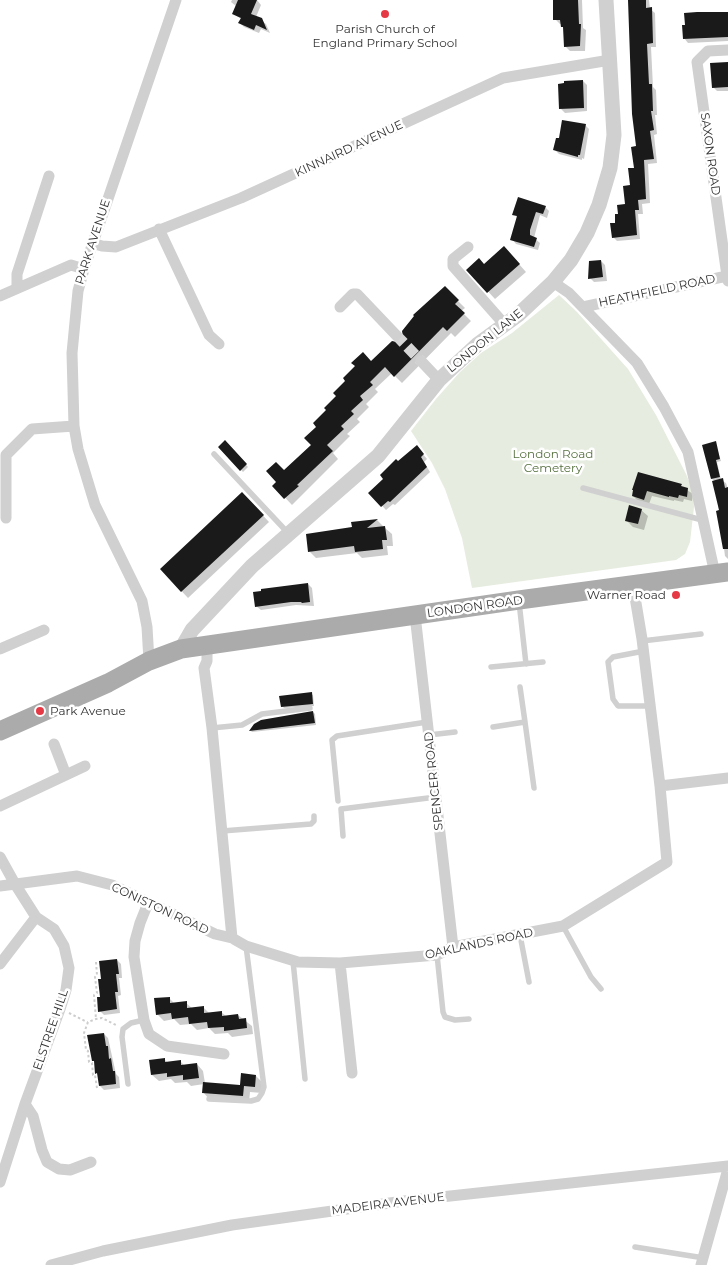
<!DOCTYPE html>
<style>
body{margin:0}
canvas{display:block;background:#fff}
</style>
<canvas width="728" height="1265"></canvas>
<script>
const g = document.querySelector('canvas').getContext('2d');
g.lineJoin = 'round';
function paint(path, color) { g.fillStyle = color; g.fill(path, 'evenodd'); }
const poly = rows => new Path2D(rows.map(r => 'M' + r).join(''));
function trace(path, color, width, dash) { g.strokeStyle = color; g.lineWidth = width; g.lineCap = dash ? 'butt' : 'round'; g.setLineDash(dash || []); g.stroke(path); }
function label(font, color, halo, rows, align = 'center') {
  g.font = font + ' Montserrat,sans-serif'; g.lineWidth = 5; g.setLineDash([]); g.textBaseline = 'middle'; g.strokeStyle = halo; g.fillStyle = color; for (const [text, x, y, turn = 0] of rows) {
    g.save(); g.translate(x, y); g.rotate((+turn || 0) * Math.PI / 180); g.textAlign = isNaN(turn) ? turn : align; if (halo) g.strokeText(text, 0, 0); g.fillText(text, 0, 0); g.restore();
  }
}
paint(poly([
 [559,295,577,312,628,369,656,415,686,474,693,491,694,507,690,542,685,554,676,560,472,588,462,538,445,489,432,463,411,431,436,399,460,372,481,353,512,333]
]), '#e6ecdf');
paint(poly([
 [232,0,257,0,261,5,256,17,266,24,270,33,261,29,259,33,244,27,240,23,241,19,234,14,236,6,231,2],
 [554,0,582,0,583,28,586,30,585,51,570,51,565,46,564,29,562,24,560,24,555,19],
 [629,0,649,0,650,9,655,13,656,47,651,47,653,87,656,90,657,115,655,115,657,134,654,135,657,163,648,164,650,203,642,204,643,214,638,214,640,239,617,241,613,237,620,215,626,205,635,169,638,147],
 [728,13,728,41,688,43,684,38],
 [728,64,728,91,717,91,713,87],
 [583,81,587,85,587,111,565,113,561,109],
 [585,125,589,129,584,159,582,158,582,160,559,154,555,150,560,140],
 [545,207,549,211,547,218,540,215,534,238,540,243,538,250,516,244,512,239,518,218,514,214],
 [511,255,526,272,495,299,468,270,485,265],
 [601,261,605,265,607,281,594,282,590,278],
 [445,288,465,308,461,311,471,321,455,337,451,333,402,383,392,373,375,389,378,392,366,404,369,407,357,419,360,422,347,434,350,436,333,453,338,459,292,505,274,486,284,472,312,445,318,427,372,362,402,342],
 [225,442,248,467,243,472,219,447],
 [715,443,721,461,717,462,721,480,726,483,728,489,728,559,725,556,715,481,712,479],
 [417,447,427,459,424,462,430,472,395,505,393,504,386,510,370,493,385,479,398,463],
 [681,486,693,494,692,501,684,499,683,502,674,500,674,501,652,496,649,504,638,501,633,496,635,491],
 [242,493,269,522,188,598,161,569],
 [641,510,648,516,644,530,633,527,627,521],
 [377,520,383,526,381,528,385,528,392,534,393,546,387,546,388,555,362,558,357,553,316,558,310,552,353,528,353,523],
 [308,584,312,588,314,606,296,605,261,610,256,606],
 [311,694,313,695,314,706,284,708,282,706],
 [313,712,315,714,316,725,252,732,250,730],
 [117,960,121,964,122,978,119,978,121,995,118,996,120,1013,104,1015,100,1011,102,980],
 [169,998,175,1004,186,1003,192,1008,203,1007,209,1013,221,1012,226,1016,238,1015,252,1026,253,1034,232,1037,228,1033,215,1034,209,1028,197,1030,191,1024,180,1025,174,1019,164,1021,157,1014],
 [104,1034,108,1038,116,1074,119,1077,120,1088,104,1090,100,1086,96,1063,93,1060],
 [164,1059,168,1063,180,1061,185,1066,197,1064,203,1071,205,1083,242,1086,256,1076,262,1082,262,1093,250,1092,249,1102,209,1099,203,1092,204,1084,191,1086,187,1082,175,1083,171,1079,159,1081,152,1075]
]), '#0003');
paint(poly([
 [238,0,257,0,251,14,262,18,267,30,256,25,254,30,238,23,241,18,232,14],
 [553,0,578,0,579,24,581,24,580,46,564,47,563,27,561,27,560,20,553,20],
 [628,0,646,0,646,8,652,7,653,43,647,44,649,84,652,84,653,111,651,111,654,130,650,131,654,159,644,160,646,199,638,200,639,210,635,210,637,235,612,238,610,223,615,223,615,214,618,214,617,205,625,204,623,186,630,185,628,168,634,168,631,147,636,146,632,114],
 [697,12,728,12,728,37,683,39,682,25,685,25,684,13],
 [728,62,728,87,712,88,710,63],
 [583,80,584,108,559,109,558,84,564,83,564,81],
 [562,120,586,124,580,155,578,155,578,157,553,150,556,138,559,138],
 [518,197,546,206,543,214,536,212,530,230,530,235,537,238,534,247,510,240,517,216,512,215],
 [504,246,520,264,487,293,466,270,479,258,484,264],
 [601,260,603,277,588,279,589,261],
 [445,286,459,300,455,304,465,313,447,331,443,327,394,377,385,367,370,382,373,385,360,396,363,400,351,411,354,414,341,426,344,429,327,445,333,451,297,485,299,486,284,499,272,486,276,482,266,471,276,462,284,470,311,445,304,438,316,427,313,423,326,410,324,408,336,396,333,393,345,381,343,378,355,366,351,363,363,352,371,361,392,341,397,342,401,341,403,337,402,331,414,316,413,315],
 [225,440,247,464,240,471,218,447],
 [716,441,720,459,716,460,720,477,711,479,702,445],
 [417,445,424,454,421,457,427,467,390,502,388,501,381,507,368,493,383,479,380,475,396,459,398,461],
 [638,472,682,484,681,486,688,488,687,497,679,495,678,498,669,496,669,497,647,491,644,500,632,496,633,490,632,490],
 [723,478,725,488,728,487,728,549,723,549,716,511,719,510,712,481],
 [242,492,264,515,181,592,160,569],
 [629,505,642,509,638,524,625,521],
 [378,519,367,528,385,526,387,540,382,540,383,549,355,552,354,546,308,552,306,534,352,527,351,522],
 [308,583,310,602,302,603,301,602,291,602,255,607,253,592,261,591,261,589],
 [312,692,313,704,281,707,279,696],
 [313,711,315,723,249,731,254,724,261,720],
 [117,959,119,974,116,974,118,992,115,992,117,1009,98,1012,97,997,100,997,98,979,101,979,99,961],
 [170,997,170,1003,187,1001,187,1008,204,1006,204,1013,222,1011,222,1016,238,1014,239,1019,246,1018,247,1028,224,1031,224,1027,208,1028,207,1022,189,1024,188,1017,172,1019,171,1013,156,1015,154,998],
 [104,1033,106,1046,108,1046,109,1059,111,1058,113,1071,115,1071,116,1084,99,1086,97,1073,95,1074,94,1061,92,1061,87,1035],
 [165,1058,165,1062,181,1060,181,1065,197,1063,199,1078,183,1080,183,1075,167,1077,167,1073,151,1075,149,1060],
 [241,1073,256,1075,255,1087,244,1086,243,1096,202,1093,203,1082,240,1085]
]), '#1a1a1a');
trace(poly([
 [396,335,421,361]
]), '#d6d6d6', 11, [11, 5.5]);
trace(poly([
 [96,962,97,975,95,977,97,993,94,995,96,1019],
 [69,1013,87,1022],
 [97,1088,95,1075,93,1075,92,1063,89,1062,88,1051,86,1050,84,1033,88,1022,96,1019,102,1018,116,1025]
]), '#cdcdcd', 2, [2.5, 2.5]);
trace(poly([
 [214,454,289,534],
 [583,488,702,520],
 [519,602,526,664],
 [642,641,701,634],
 [644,651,613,657,608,662,613,699,618,706,651,706],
 [491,667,543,662],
 [525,722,534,788],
 [493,727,525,722,520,687],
 [212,728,242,725,262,714,310,708],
 [429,735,455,732],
 [338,801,332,740,337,736,427,722],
 [222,831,311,824,314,821,314,816],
 [343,836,341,809,436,797],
 [563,926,591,977,601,989],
 [520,935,529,982],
 [437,955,443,1012,445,1017,455,1020,469,1019],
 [293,961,305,1079],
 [128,1084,122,1037,123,1029,131,1023,144,1020],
 [209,1099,251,1101,258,1099,262,1093,264,1087,246,946],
 [635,1247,704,1258]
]), '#d0d0d0', 5.5);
trace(poly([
 [159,229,209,335,219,344],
 [92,243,102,246,116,247,241,198,503,78,610,60],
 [468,247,453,259,453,266,505,325],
 [727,276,697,62,708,51,728,50],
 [553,282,569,293,637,363,664,407,688,452,715,574],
 [17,288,17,274,49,176],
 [0,296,71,265,84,269],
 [340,307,353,294,357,294,396,335],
 [583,307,727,276,728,281],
 [421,361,439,380],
 [6,518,6,455,32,429,74,426],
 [415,615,453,947],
 [207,646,207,661,204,668,212,728,232,938],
 [0,649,44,630],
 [149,661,147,627,142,601,95,505,78,449,74,426,72,353,78,291,84,269,176,0],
 [54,744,66,775],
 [660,786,728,778],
 [0,806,85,766],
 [0,857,15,884,36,917,54,929,64,946,69,968,66,990,60,1009,25,1104,0,1182],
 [0,886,77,876,112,885,215,934,232,938,246,946,298,962,340,963,437,955,453,947,563,926,667,862,660,786,642,639,633,585],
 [148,903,140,923,135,941,134,957,144,1020,149,1034,167,1046,224,1054],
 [340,963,352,1073],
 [0,964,36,917],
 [25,1104,33,1116,42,1150,47,1162,59,1169,70,1170,91,1162],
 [51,1265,103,1251,232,1225,404,1201,728,1166],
 [701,1265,728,1169]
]), '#d0d0d0', 11);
trace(poly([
 [181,649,192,630,252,566,378,456,439,380,478,344,518,315,553,282,571,260,587,233,599,205,610,168,614,135,606,0]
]), '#d0d0d0', 15);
trace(poly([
 [0,731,108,683,149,661,181,649,519,600,728,572]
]), '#ababab', 19);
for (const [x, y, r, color] of [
 [385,14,5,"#e63946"],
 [676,595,5,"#e63946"],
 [40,711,5,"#e63946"]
]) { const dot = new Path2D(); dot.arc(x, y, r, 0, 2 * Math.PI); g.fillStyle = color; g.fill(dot); trace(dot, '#fff', 2); }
label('12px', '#333', '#fff', [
 ["Parish Church of",385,29],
 ["England Primary School",385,43],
 ["Warner Road",666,595,"right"],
 ["Park Avenue",50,711,"left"]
]);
label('12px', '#333', '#fff', [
 ["KINNAIRD AVENUE",349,149,-25],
 ["SAXON ROAD",710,154,82],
 ["PARK AVENUE",93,242,-72],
 ["HEATHFIELD ROAD",657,291,-12],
 ["LONDON LANE",485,341,-39],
 ["LONDON ROAD",475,607,-8],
 ["SPENCER ROAD",434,781,-96],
 ["CONISTON ROAD",160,909,25],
 ["OAKLANDS ROAD",479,944,-12],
 ["ELSTREE HILL",51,1030,-71],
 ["MADEIRA AVENUE",388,1204,-7]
]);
label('12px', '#56703f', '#fff', [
 ["London Road",553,454],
 ["Cemetery",553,468]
]);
</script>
